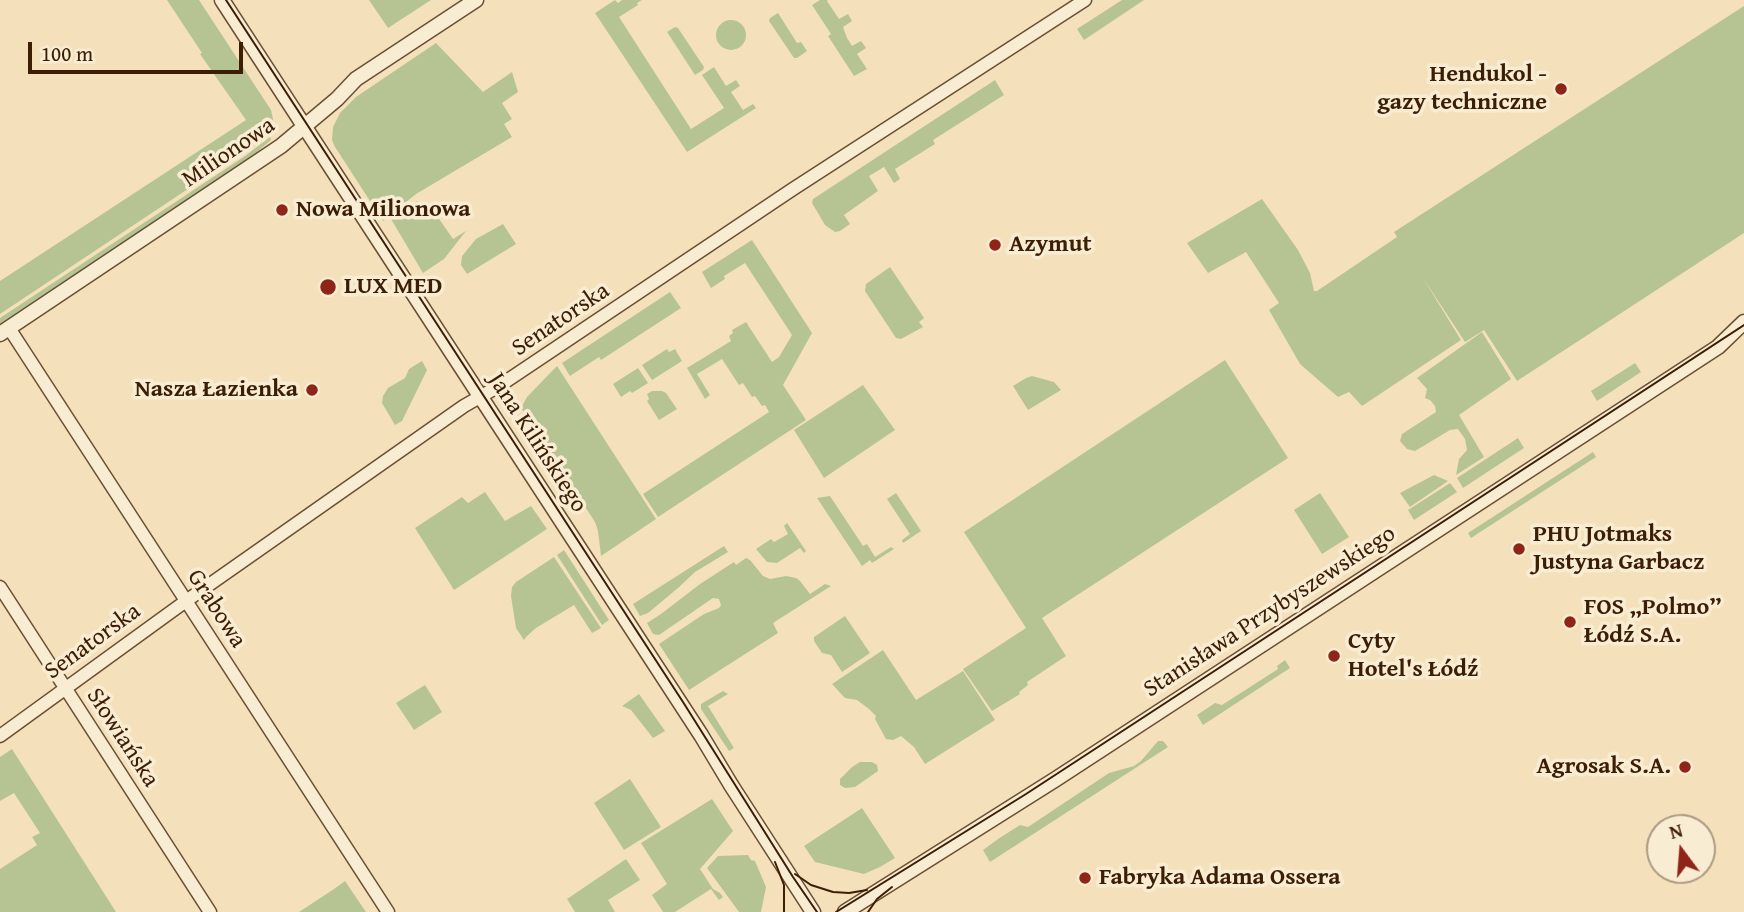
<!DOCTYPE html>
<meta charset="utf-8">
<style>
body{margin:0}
#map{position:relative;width:1744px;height:912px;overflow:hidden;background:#f4e1bb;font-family:"Gentium Book Plus",serif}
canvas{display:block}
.north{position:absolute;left:1646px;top:814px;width:70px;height:70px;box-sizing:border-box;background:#f8ecd3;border:2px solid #ad9a81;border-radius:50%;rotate:344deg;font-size:19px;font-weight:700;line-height:28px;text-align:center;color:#3c1e05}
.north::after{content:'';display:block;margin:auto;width:24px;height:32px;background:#8f2418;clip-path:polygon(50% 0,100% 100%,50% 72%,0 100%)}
.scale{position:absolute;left:28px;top:42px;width:215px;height:32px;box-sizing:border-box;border:4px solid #3c1e05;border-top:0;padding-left:9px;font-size:21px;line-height:24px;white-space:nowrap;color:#3c1e05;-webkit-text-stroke:5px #f8ecd3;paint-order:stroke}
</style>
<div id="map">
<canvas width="1744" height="912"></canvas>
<div class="north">N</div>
<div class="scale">100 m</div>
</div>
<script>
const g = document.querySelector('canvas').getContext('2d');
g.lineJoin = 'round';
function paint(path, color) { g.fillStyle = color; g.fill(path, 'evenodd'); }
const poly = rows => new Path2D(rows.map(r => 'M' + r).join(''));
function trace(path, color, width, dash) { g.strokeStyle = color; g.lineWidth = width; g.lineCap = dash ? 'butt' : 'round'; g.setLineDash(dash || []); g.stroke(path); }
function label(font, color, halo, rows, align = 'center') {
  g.font = font + ' "Gentium Book Plus",serif'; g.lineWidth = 7; g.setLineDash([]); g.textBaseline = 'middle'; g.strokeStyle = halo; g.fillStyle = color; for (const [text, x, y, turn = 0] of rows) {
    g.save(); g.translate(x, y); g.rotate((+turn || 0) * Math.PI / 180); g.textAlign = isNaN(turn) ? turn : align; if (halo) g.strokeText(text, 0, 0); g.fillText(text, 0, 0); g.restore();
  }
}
paint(poly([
 [167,0,199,0,271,110,273,119,271,130,268,134,254,145,0,314,0,281,246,120,200,54,202,53],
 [369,0,431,0,388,28],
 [615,0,618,3,622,0,642,0,637,3,638,5,619,17,691,129,724,108,702,75,714,67,726,86,736,80,740,86,731,92,743,110,753,104,756,108,687,152,595,13],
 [820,0,828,0,827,1,839,19,848,14,852,21,843,27,847,38,852,46,861,41,866,48,857,54,867,69,854,76,828,36,831,34,812,5],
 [1122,0,1144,0,1084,40,1077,29],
 [1744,6,1744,233,1517,381,1484,330,1465,342,1423,278,1461,340,1362,406,1349,392,1338,397,1300,364,1269,310,1279,303,1246,252,1208,273,1187,243,1262,199,1298,250,1310,273,1314,291,1317,291,1397,237,1394,232],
 [778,13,797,43,801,42,807,51,797,58,794,58,769,21,770,18],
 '716 35a15 15 0 1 1 30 0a15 15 0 1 1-30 0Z',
 [675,27,678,28,704,67,703,70,695,75,667,32],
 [436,43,483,92,512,72,518,92,502,103,512,119,504,124,512,137,416,194,383,221,335,147,332,140,333,127,340,113,356,97],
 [995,80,1004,95,933,140,935,144,895,169,900,179,894,183,884,167,869,176,878,191,844,215,850,224,840,231,835,232,825,225,812,203,813,199],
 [270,137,271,140,253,155,0,325,0,318,245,156],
 [417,201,425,215,433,210,453,239,466,231,444,259,423,273,391,219],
 [503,224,516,244,467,274,461,265,462,256,476,239],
 [752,240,812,333,783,385,806,420,658,517,643,494,769,412,765,405,762,406,755,396,752,397,743,383,739,385,722,359,697,374,710,395,705,399,687,368,731,341,729,336,733,333,732,330,746,322,772,362,779,357,792,335,745,263,724,276,725,279,711,288,702,272],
 [890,267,924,318,919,322,923,327,901,339,896,338,865,291,866,284],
 [670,292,681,308,601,360,599,357,570,376,562,363],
 [1482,332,1511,379,1459,415,1484,457,1456,475,1459,459,1467,450,1465,439,1458,429,1450,430,1415,451,1407,449,1400,441,1402,434,1436,412,1435,406,1430,400,1425,398,1427,389,1417,378],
 [667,349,669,352,675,349,682,361,652,380,642,365],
 [1225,360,1288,458,1042,618,1066,656,1027,682,1028,685,1019,692,1020,694,992,711,963,669,1026,628,964,532],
 [422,361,427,370,402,421,395,425,382,403,383,396,388,388,405,378,409,369],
 [1635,363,1641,372,1597,401,1591,391],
 [557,366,656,519,601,556,598,531,595,522,521,408,527,397],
 [638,368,648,383,632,393,630,391,621,397,613,384],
 [1032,376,1054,382,1061,390,1028,410,1013,386,1026,378],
 [863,385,895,430,824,478,794,430],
 [652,391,662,391,666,393,677,409,659,420,647,401,649,399,647,394],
 [1518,438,1524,448,1463,488,1457,478],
 [1593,452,1596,457,1471,538,1468,533],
 [1434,475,1448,481,1410,507,1400,493],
 [1450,483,1457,492,1414,520,1408,510],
 [485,492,505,521,531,506,547,529,454,590,415,528,462,497,468,503],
 [896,493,921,531,903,543,902,540,910,534,887,499],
 [1320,493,1349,537,1322,554,1294,510],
 [830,496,863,546,867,544,875,557,891,547,894,549,872,563,870,560,862,566,817,498],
 [787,523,806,551,804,553,800,548,777,563,767,562,756,549,771,539,774,542,788,534,784,526],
 [724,546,728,552,695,572,678,588,648,613,640,616,633,604],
 [564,550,609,620,602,625,557,555],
 [554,557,601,628,592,633,574,605,536,628,526,637,524,640,516,628,511,596,512,587,516,582],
 [746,558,750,560,763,576,770,579,786,576,796,578,800,581,810,594,825,584,831,586,773,623,778,633,689,690,659,644,704,614,719,608,721,605,719,599,713,598,659,635,653,634,647,623,661,614,700,584,734,562,736,565],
 [845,616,870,653,842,672,831,655,822,653,814,641,814,637],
 [883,650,916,700,963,671,995,720,925,764,914,747,901,736,893,740,886,739,875,719,876,716,869,709,857,700,845,698,832,684],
 [1285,660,1290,668,1203,725,1197,715,1215,703,1222,705,1278,669,1277,666],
 [425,685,442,712,414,730,396,703],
 [723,691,728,694,708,706,734,748,729,751,701,709,701,704],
 [639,694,665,731,653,738,631,710,622,706],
 [1158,741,1163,741,1168,747,990,862,983,850,998,839,1020,825,1028,827,1109,773,1134,766,1141,761],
 [12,749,116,912,0,912,0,869,37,845,32,837,40,833,14,793,0,801,0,757],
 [860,762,872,762,877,765,878,771,855,787,845,788,840,785,840,779,852,767],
 [630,779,661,827,624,850,594,803],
 [712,799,733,831,700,869,713,889,720,893,723,897,719,900,711,889,675,912,663,912,652,895,667,884,641,843],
 [862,808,895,858,880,867,864,874,815,862,804,846],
 [748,855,751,860,755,861,766,887,761,912,739,912,707,868,718,856],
 [626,859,640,880,608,900,615,912,575,912,567,899],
 [345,881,366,912,299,912,334,889]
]), '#b6c494');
const minor = poly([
 [9,328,388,912],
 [0,587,210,912],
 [0,736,186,601,464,406,499,386,793,189,1085,0]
]);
const tertiary = poly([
 [222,0,701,735,731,785,813,912],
 [0,334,281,146,337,99,356,79,476,0],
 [845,912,1056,779,1718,347,1744,322]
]);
trace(minor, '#6a4f32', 15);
trace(tertiary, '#6a4f32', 17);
trace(minor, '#f8ecd3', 12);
trace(tertiary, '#f8ecd3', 14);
trace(poly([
 [226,0,683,702,793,877,817,912],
 [775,862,784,885,784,912],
 [795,874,811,885,833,892,849,893,867,890],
 [836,912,1026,794,1744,325],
 [868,912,877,899,892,887]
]), '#3c1e05', 2);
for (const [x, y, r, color] of [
 [1561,89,7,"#8f2418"],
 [282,210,7,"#8f2418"],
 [995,245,7,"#8f2418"],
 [328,287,9,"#8f2418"],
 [312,390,7,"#8f2418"],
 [1519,549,7,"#8f2418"],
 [1570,622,7,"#8f2418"],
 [1334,656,7,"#8f2418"],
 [1685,767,7,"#8f2418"],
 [1085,878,7,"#8f2418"]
]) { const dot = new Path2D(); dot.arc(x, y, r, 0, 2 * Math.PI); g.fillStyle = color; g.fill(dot); trace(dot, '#f8ecd3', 2.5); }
label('bold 24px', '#3c1e05', '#f8ecd3', [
 ["Hendukol -",1547,75,"right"],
 ["gazy techniczne",1547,103,"right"],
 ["Nowa Milionowa",296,210],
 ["Azymut",1009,245],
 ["LUX MED",344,287],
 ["Nasza Łazienka",298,390,"right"],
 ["PHU Jotmaks",1533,535],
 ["Justyna Garbacz",1533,563],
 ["FOS „Polmo”",1584,608],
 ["Łódź S.A.",1584,636],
 ["Cyty",1348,642],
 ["Hotel's Łódź",1348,670],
 ["Agrosak S.A.",1671,767,"right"],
 ["Fabryka Adama Ossera",1099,878]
], 'left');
label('24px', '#3c1e05', '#f8ecd3', [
 ["Milionowa",229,153,-34],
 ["Senatorska",561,320,-34],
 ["Jana Kilińskiego",537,443,57],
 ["Grabowa",216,609,57],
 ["Stanisława Przybyszewskiego",1270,612,-33],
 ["Senatorska",93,642,-36],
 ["Słowiańska",122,738,57]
]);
</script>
